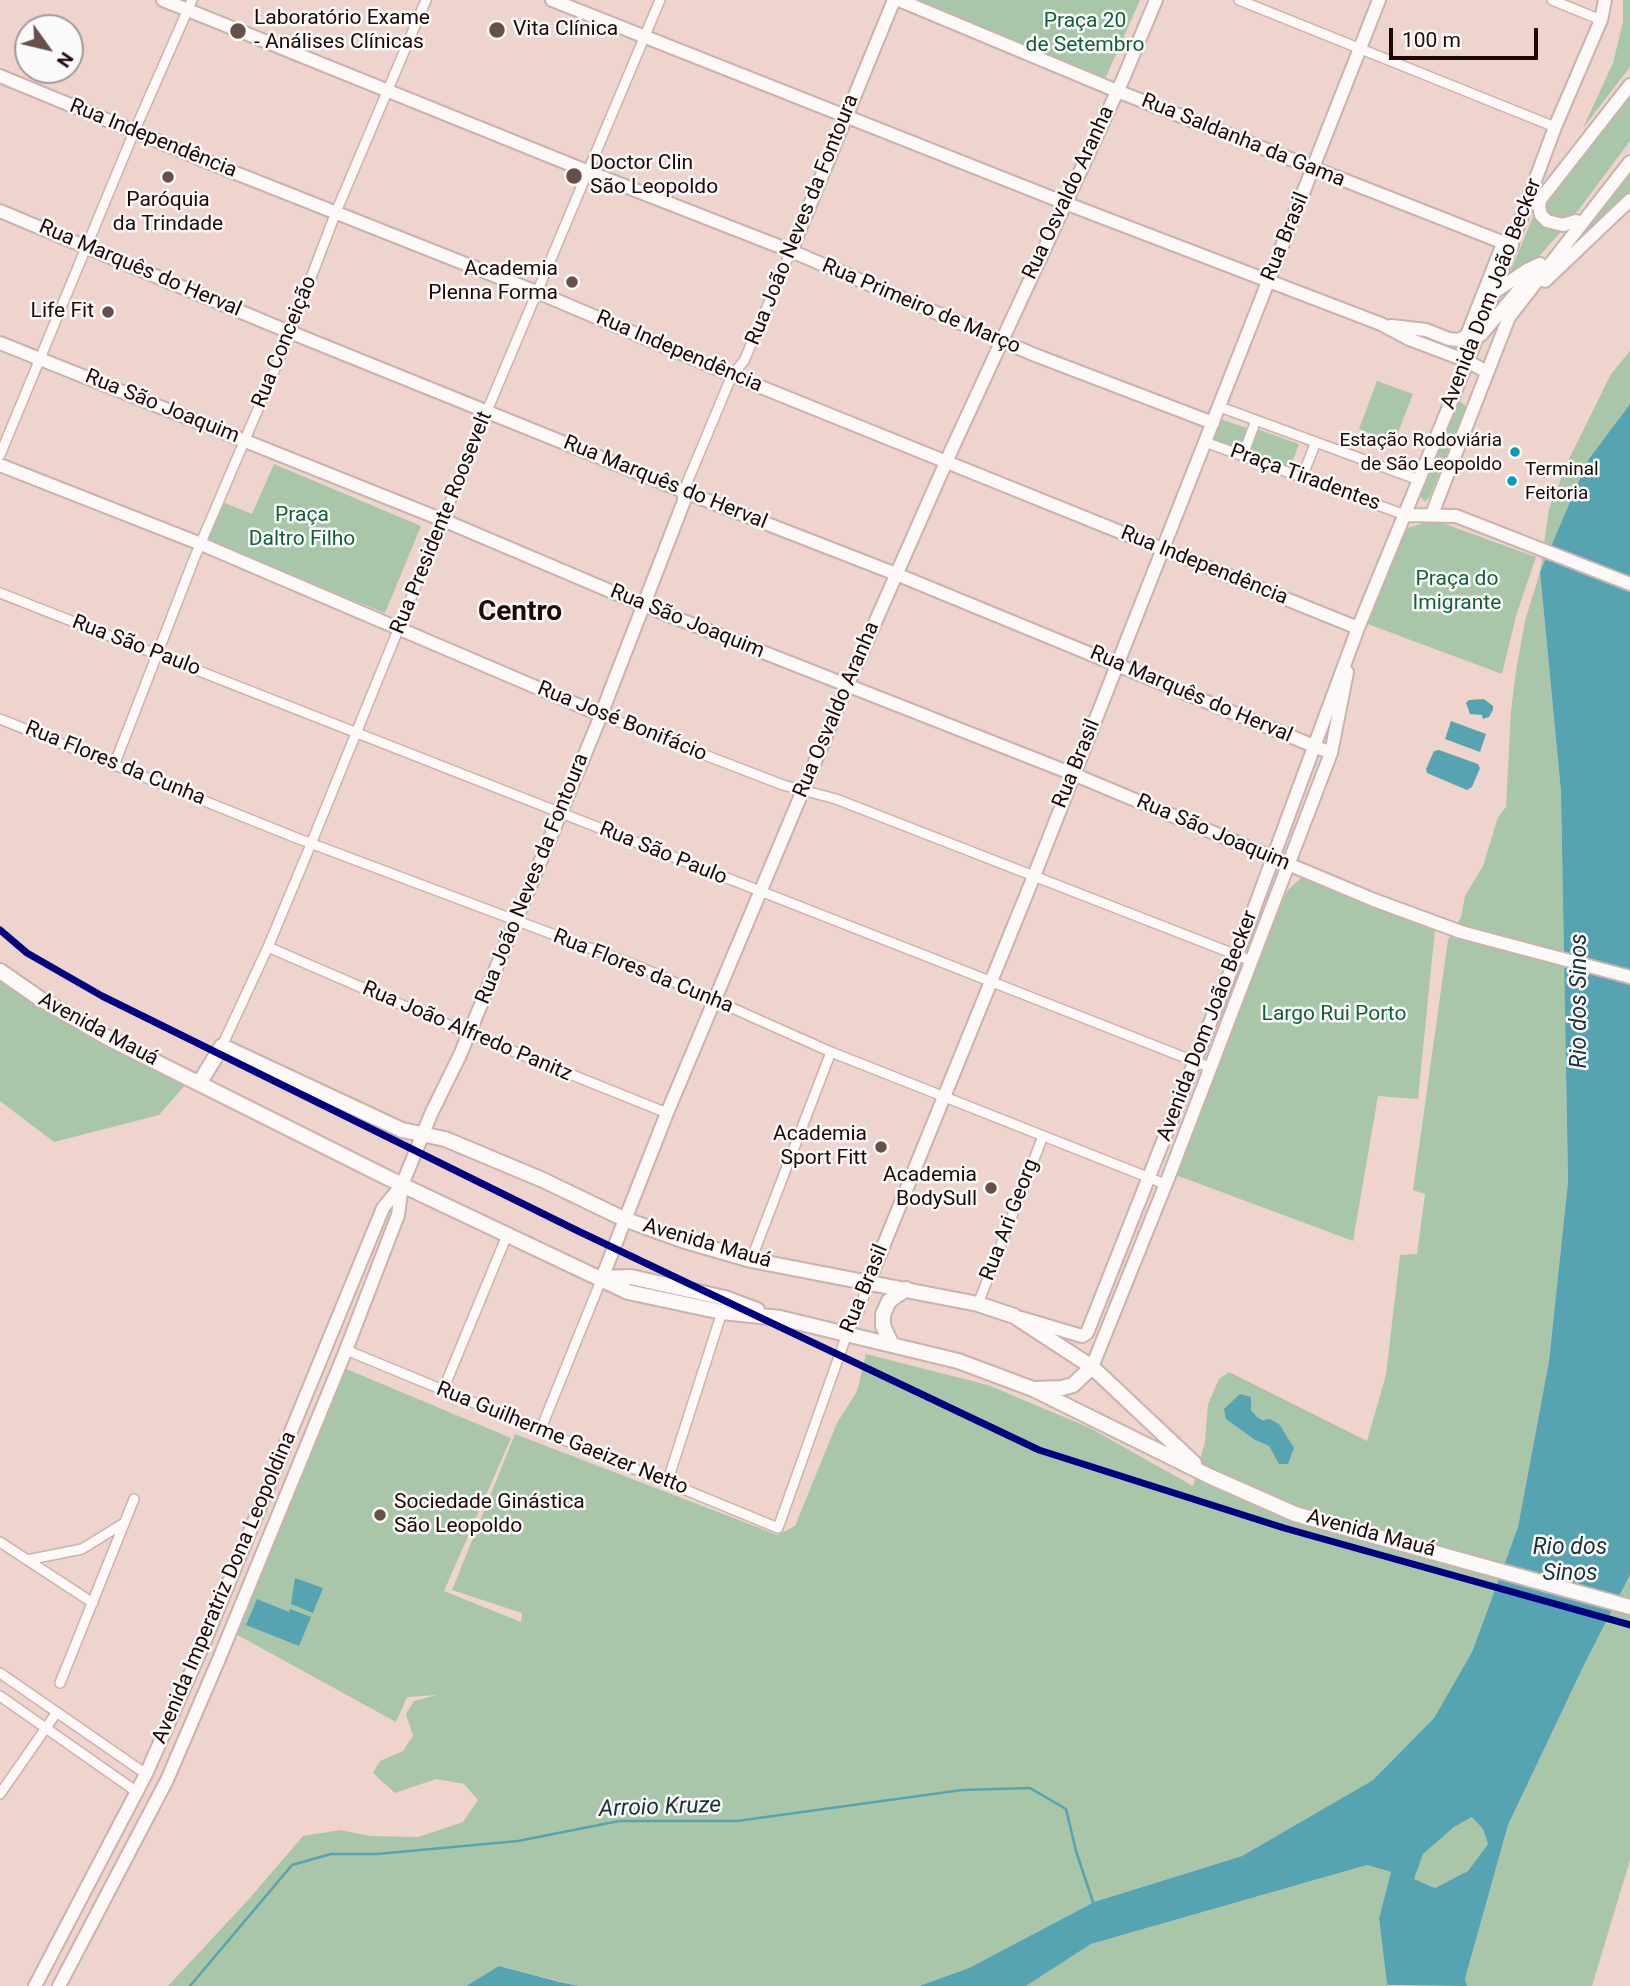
<!DOCTYPE html>
<meta charset="utf-8">
<style>
body{margin:0}
#map{position:relative;width:1630px;height:1986px;overflow:hidden;background:#efd4cd;font-family:Roboto,sans-serif}
canvas{display:block}
.north{position:absolute;left:14px;top:14px;width:70px;height:70px;box-sizing:border-box;background:#fafafa;border:2px solid #a29a98;border-radius:50%;rotate:124deg;font-size:19px;font-weight:700;line-height:28px;text-align:center;color:#1e0905}
.north::after{content:'';display:block;margin:auto;width:24px;height:32px;background:#67504b;clip-path:polygon(50% 0,100% 100%,50% 72%,0 100%)}
.scale{position:absolute;left:1389px;top:28px;width:149px;height:32px;box-sizing:border-box;border:4px solid #1e0905;border-top:0;padding-left:9px;font-size:21px;line-height:24px;white-space:nowrap;color:#1e0905;-webkit-text-stroke:5px #fafafa;paint-order:stroke}
</style>
<div id="map">
<canvas width="1630" height="1986"></canvas>
<div class="north">N</div>
<div class="scale">100 m</div>
</div>
<script>
const g = document.querySelector('canvas').getContext('2d');
g.lineJoin = 'round';
function paint(path, color) { g.fillStyle = color; g.fill(path, 'evenodd'); }
const poly = rows => new Path2D(rows.map(r => 'M' + r).join(''));
function trace(path, color, width, dash) { g.strokeStyle = color; g.lineWidth = width; g.lineCap = dash ? 'butt' : 'round'; g.setLineDash(dash || []); g.stroke(path); }
function label(font, color, halo, rows, align = 'center') {
  g.font = font + ' Roboto,sans-serif'; g.lineWidth = 5; g.setLineDash([]); g.textBaseline = 'middle'; g.strokeStyle = halo; g.fillStyle = color; for (const [text, x, y, turn = 0] of rows) {
    g.save(); g.translate(x, y); g.rotate((+turn || 0) * Math.PI / 180); g.textAlign = isNaN(turn) ? turn : align; if (halo) g.strokeText(text, 0, 0); g.fillText(text, 0, 0); g.restore();
  }
}
paint(poly([
 [913,0,1140,0,1105,79],
 [1623,0,1630,0,1630,67,1583,128,1613,63,1623,22],
 [1630,96,1630,141,1577,212,1568,219,1557,220,1548,216,1545,207,1548,199],
 [1630,169,1630,194,1541,281],
 [1533,217,1548,229,1563,229,1536,260,1508,277],
 [1630,351,1630,404,1588,460,1540,572,1561,792,1568,1182,1549,1361,1518,1527,1472,1652,1434,1718,1373,1780,1242,1856,1094,1902,969,1968,919,1986,579,1986,499,1966,466,1986,168,1986,249,1899,303,1836,341,1830,370,1836,418,1837,463,1822,478,1800,464,1784,436,1779,395,1793,373,1773,380,1761,403,1751,413,1736,406,1714,414,1701,437,1695,407,1697,396,1722,232,1632,344,1368,511,1438,444,1591,521,1622,522,1613,452,1590,515,1434,778,1535,795,1526,837,1423,857,1391,866,1354,988,1385,1090,1428,1193,1486,1205,1442,1208,1404,1219,1379,1229,1372,1367,1441,1386,1375,1400,1255,1417,1254,1425,1194,1413,1190,1448,940,1461,917,1465,896,1483,866,1498,817,1506,807,1511,711,1516,671,1525,621,1540,572,1549,509,1569,459,1611,374],
 [1251,1397,1251,1410,1257,1417,1280,1425,1294,1448,1279,1463,1269,1446,1255,1440,1227,1419],
 [1377,381,1413,394,1394,443,1359,429],
 [1456,399,1466,406,1430,496,1425,502,1419,495],
 [1217,418,1250,429,1243,450,1210,438],
 [1257,429,1299,444,1290,468,1248,453],
 [274,464,421,526,385,613,204,541,220,501,252,514],
 [1434,520,1536,557,1516,616,1502,674,1365,623,1401,530],
 [1302,877,1435,930,1418,1099,1378,1096,1353,1241,1173,1174,1277,908,1289,889],
 [0,976,186,1084,159,1115,54,1142,0,1101],
 [1630,1575,1630,1860,1592,1986,1467,1986,1465,1979,1508,1825,1584,1665],
 [1472,1817,1483,1829,1488,1844,1468,1871,1435,1888,1413,1879,1423,1854,1454,1827],
 [1367,1865,1391,1872,1379,1918,1387,1986,1026,1986,1091,1944]
]), '#a9c6a9');
paint(poly([
 [1630,404,1630,1575,1584,1665,1508,1825,1465,1979,1467,1986,1387,1985,1379,1918,1391,1872,1367,1865,1091,1944,1026,1986,919,1986,969,1968,1094,1902,1242,1856,1373,1780,1434,1718,1472,1652,1518,1527,1549,1361,1568,1182,1561,792,1540,572,1588,460],
 [1472,1817,1483,1829,1488,1844,1468,1871,1435,1888,1414,1879,1423,1854,1454,1827],
 [1484,699,1493,706,1493,710,1489,717,1483,719,1482,715,1470,714,1466,703,1469,700],
 [1451,721,1486,734,1480,752,1445,739],
 [1439,750,1478,764,1480,768,1472,787,1467,790,1427,773,1426,769,1434,751],
 [1240,1394,1251,1397,1251,1410,1257,1417,1263,1420,1270,1419,1280,1425,1294,1448,1288,1464,1279,1464,1269,1446,1255,1440,1226,1419,1224,1409],
 [295,1578,323,1588,313,1613,291,1604],
 [257,1599,289,1612,290,1609,311,1617,299,1646,246,1625],
 [499,1966,560,1982,579,1986,466,1986]
]), '#56a3b2');
trace(poly([
 [190,1986,292,1865,331,1854,377,1854,518,1841,619,1821,737,1821,962,1790,1030,1788,1066,1809,1076,1851,1094,1905]
]), '#56a3b2', 2.5);
const street = poly([
 [1239,0,1555,127],
 [1552,0,1601,20],
 [1220,407,1419,480],
 [1205,442,1405,515],
 [0,455,134,132,192,0],
 [1243,455,1256,420],
 [1302,477,1316,442],
 [684,490,732,375,744,361,791,251],
 [0,593,1209,1067],
 [601,715,783,785,836,799,1252,961],
 [0,719,294,837,640,967,831,1052,1165,1184],
 [115,763,194,559,287,341,336,212,426,0],
 [268,947,453,1027,667,1113],
 [222,1046,268,947,311,844,487,411,660,0],
 [751,1260,831,1052],
 [978,1304,1043,1136],
 [346,1350,778,1528,847,1334,859,1311,869,1281],
 [443,1390,508,1233],
 [540,1431,602,1278],
 [667,1483,722,1312],
 [0,1542,93,1603],
 [27,1560,82,1549,124,1523],
 [0,1673,146,1774],
 [60,1683,134,1499],
 [0,1696,137,1792],
 [0,1794,57,1712]
]);
const secondary = poly([
 [163,0,589,172,791,251,1035,355,1213,423],
 [552,0,1065,203,1381,324,1409,339,1467,361,1487,372],
 [899,0,1117,91,1512,246],
 [0,76,223,168,544,295,746,381,1358,628],
 [0,211,270,324,693,495,896,574,1331,753],
 [1576,221,1563,225,1547,221,1541,215,1539,207,1540,200,1630,85],
 [791,251,894,0],
 [1545,281,1630,200],
 [1493,293,1527,270,1540,264],
 [1391,326,1426,330,1449,339,1460,340,1467,335,1503,244],
 [1481,335,1532,274],
 [0,343,443,520,643,605,1073,774,1374,900,1461,932,1630,977],
 [0,465,201,544,601,715],
 [1432,514,1509,317,1630,162],
 [1405,515,1456,516,1630,584],
 [602,1278,667,1113,847,686,951,451,1123,79,1156,0],
 [869,1281,1034,876,1379,0],
 [1021,1318,1082,1336,1087,1333,1237,955,1358,628,1471,353,1555,127,1601,20,1605,0],
 [1092,1367,1169,1176,1331,753,1347,672],
 [35,1986,146,1774,204,1643,383,1208,402,1185],
 [59,1986,167,1780,219,1659,346,1350,398,1215,402,1185,431,1114,460,1055,597,725,684,501,684,490]
]);
const primary = poly([
 [0,971,39,998,108,1038,402,1185,628,1292,722,1312,780,1318,958,1361,1033,1389,1209,1476,1295,1514,1630,1607],
 [200,1082,222,1046,402,1130,445,1139,543,1180,624,1219,682,1240,751,1260,978,1304,1014,1316,1092,1367,1194,1463],
 [603,1278,631,1277,725,1298,757,1310],
 [892,1345,883,1326,883,1314,889,1301,906,1289],
 [1035,1389,1062,1388,1073,1385,1092,1367]
]);
trace(street, '#cab2ad', 12);
trace(secondary, '#cab2ad', 16);
trace(primary, '#cab2ad', 18);
trace(street, '#fdf9f8', 9);
trace(secondary, '#fdf9f8', 12);
trace(primary, '#fdf9f8', 14);
trace(poly([
 [0,930,27,953,102,996,578,1231,1039,1450,1284,1528,1630,1625]
]), '#000080', 7);
for (const [x, y, r, color] of [
 [497,30,9,"#67504b"],
 [238,31,9,"#67504b"],
 [574,176,9,"#67504b"],
 [168,177,7,"#67504b"],
 [572,282,7,"#67504b"],
 [108,312,7,"#67504b"],
 [1515,452,6,"#0399ba"],
 [1512,481,6,"#0399ba"],
 [881,1147,7,"#67504b"],
 [991,1188,7,"#67504b"],
 [380,1515,7,"#67504b"]
]) { const dot = new Path2D(); dot.arc(x, y, r, 0, 2 * Math.PI); g.fillStyle = color; g.fill(dot); trace(dot, '#fafafa', 2.5); }
label('19px', '#1e0905', '#fafafa', [
 ["Estação Rodoviária",1502,441],
 ["de São Leopoldo",1502,465],
 ["Terminal",1525,470,"left"],
 ["Feitoria",1525,494,"left"]
], 'right');
label('21px', '#1e0905', '#fafafa', [
 ["Laboratório Exame",254,19],
 ["- Análises Clínicas",254,43],
 ["Vita Clínica",513,30],
 ["Doctor Clin",590,164],
 ["São Leopoldo",590,188],
 ["Paróquia",168,201,"center"],
 ["da Trindade",168,225,"center"],
 ["Academia",558,270,"right"],
 ["Plenna Forma",558,294,"right"],
 ["Life Fit",94,312,"right"],
 ["Academia",867,1135,"right"],
 ["Sport Fitt",867,1159,"right"],
 ["Academia",977,1176,"right"],
 ["BodySull",977,1200,"right"],
 ["Sociedade Ginástica",394,1503],
 ["São Leopoldo",394,1527]
], 'left');
label('21px', '#145e38', '#fafafa', [
 ["Praça 20",1085,22],
 ["de Setembro",1085,46],
 ["Praça",302,516],
 ["Daltro Filho",302,540],
 ["Praça do",1457,580],
 ["Imigrante",1457,604],
 ["Largo Rui Porto",1334,1015]
]);
label('21px', '#1e0905', '#fafafa', [
 ["Rua Independência",153,139,22],
 ["Rua Saldanha da Gama",1243,141,22],
 ["Rua Osvaldo Aranha",1069,193,-65],
 ["Rua João Neves da Fontoura",803,220,-68],
 ["Rua Brasil",1286,237,-68],
 ["Rua Marquês do Herval",140,269,23],
 ["Avenida Dom João Becker",1492,294,-69],
 ["Rua Primeiro de Março",921,307,23],
 ["Rua Conceição",285,342,-68],
 ["Rua Independência",679,352,23],
 ["Rua São Joaquim",162,407,22],
 ["Praça Tiradentes",1305,478,20],
 ["Rua Marquês do Herval",665,483,22],
 ["Rua Presidente Roosevelt",442,523,-68],
 ["Rua Independência",1204,566,22],
 ["Rua São Joaquim",687,622,22],
 ["Rua São Paulo",136,646,21],
 ["Rua Marquês do Herval",1191,695,23],
 ["Rua Osvaldo Aranha",837,710,-67],
 ["Rua José Bonifácio",622,722,22],
 ["Rua Flores da Cunha",115,764,22],
 ["Rua Brasil",1077,764,-68],
 ["Rua São Joaquim",1213,833,23],
 ["Rua São Paulo",663,854,22],
 ["Rua João Neves da Fontoura",533,879,-68],
 ["Rua Flores da Cunha",643,972,22],
 ["Avenida Dom João Becker",1208,1026,-69],
 ["Avenida Mauá",98,1030,28],
 ["Rua João Alfredo Panitz",467,1032,23],
 ["Rua Ari Georg",1010,1220,-69],
 ["Avenida Mauá",707,1244,16],
 ["Rua Brasil",865,1289,-68],
 ["Rua Guilherme Gaeizer Netto",562,1439,22],
 ["Avenida Mauá",1371,1534,15],
 ["Avenida Imperatriz Dona Leopoldina",225,1588,-67]
]);
label('italic 23px', '#1a3238', '#fafafa', [
 ["Rio dos Sinos",1580,1001,-90],
 ["Rio dos",1570,1548],
 ["Sinos",1570,1574],
 ["Arroio Kruze",660,1808,-2]
]);
label('bold 28px', '#1e0905', '#fafafa', [
 ["Centro",520,613]
]);
</script>
